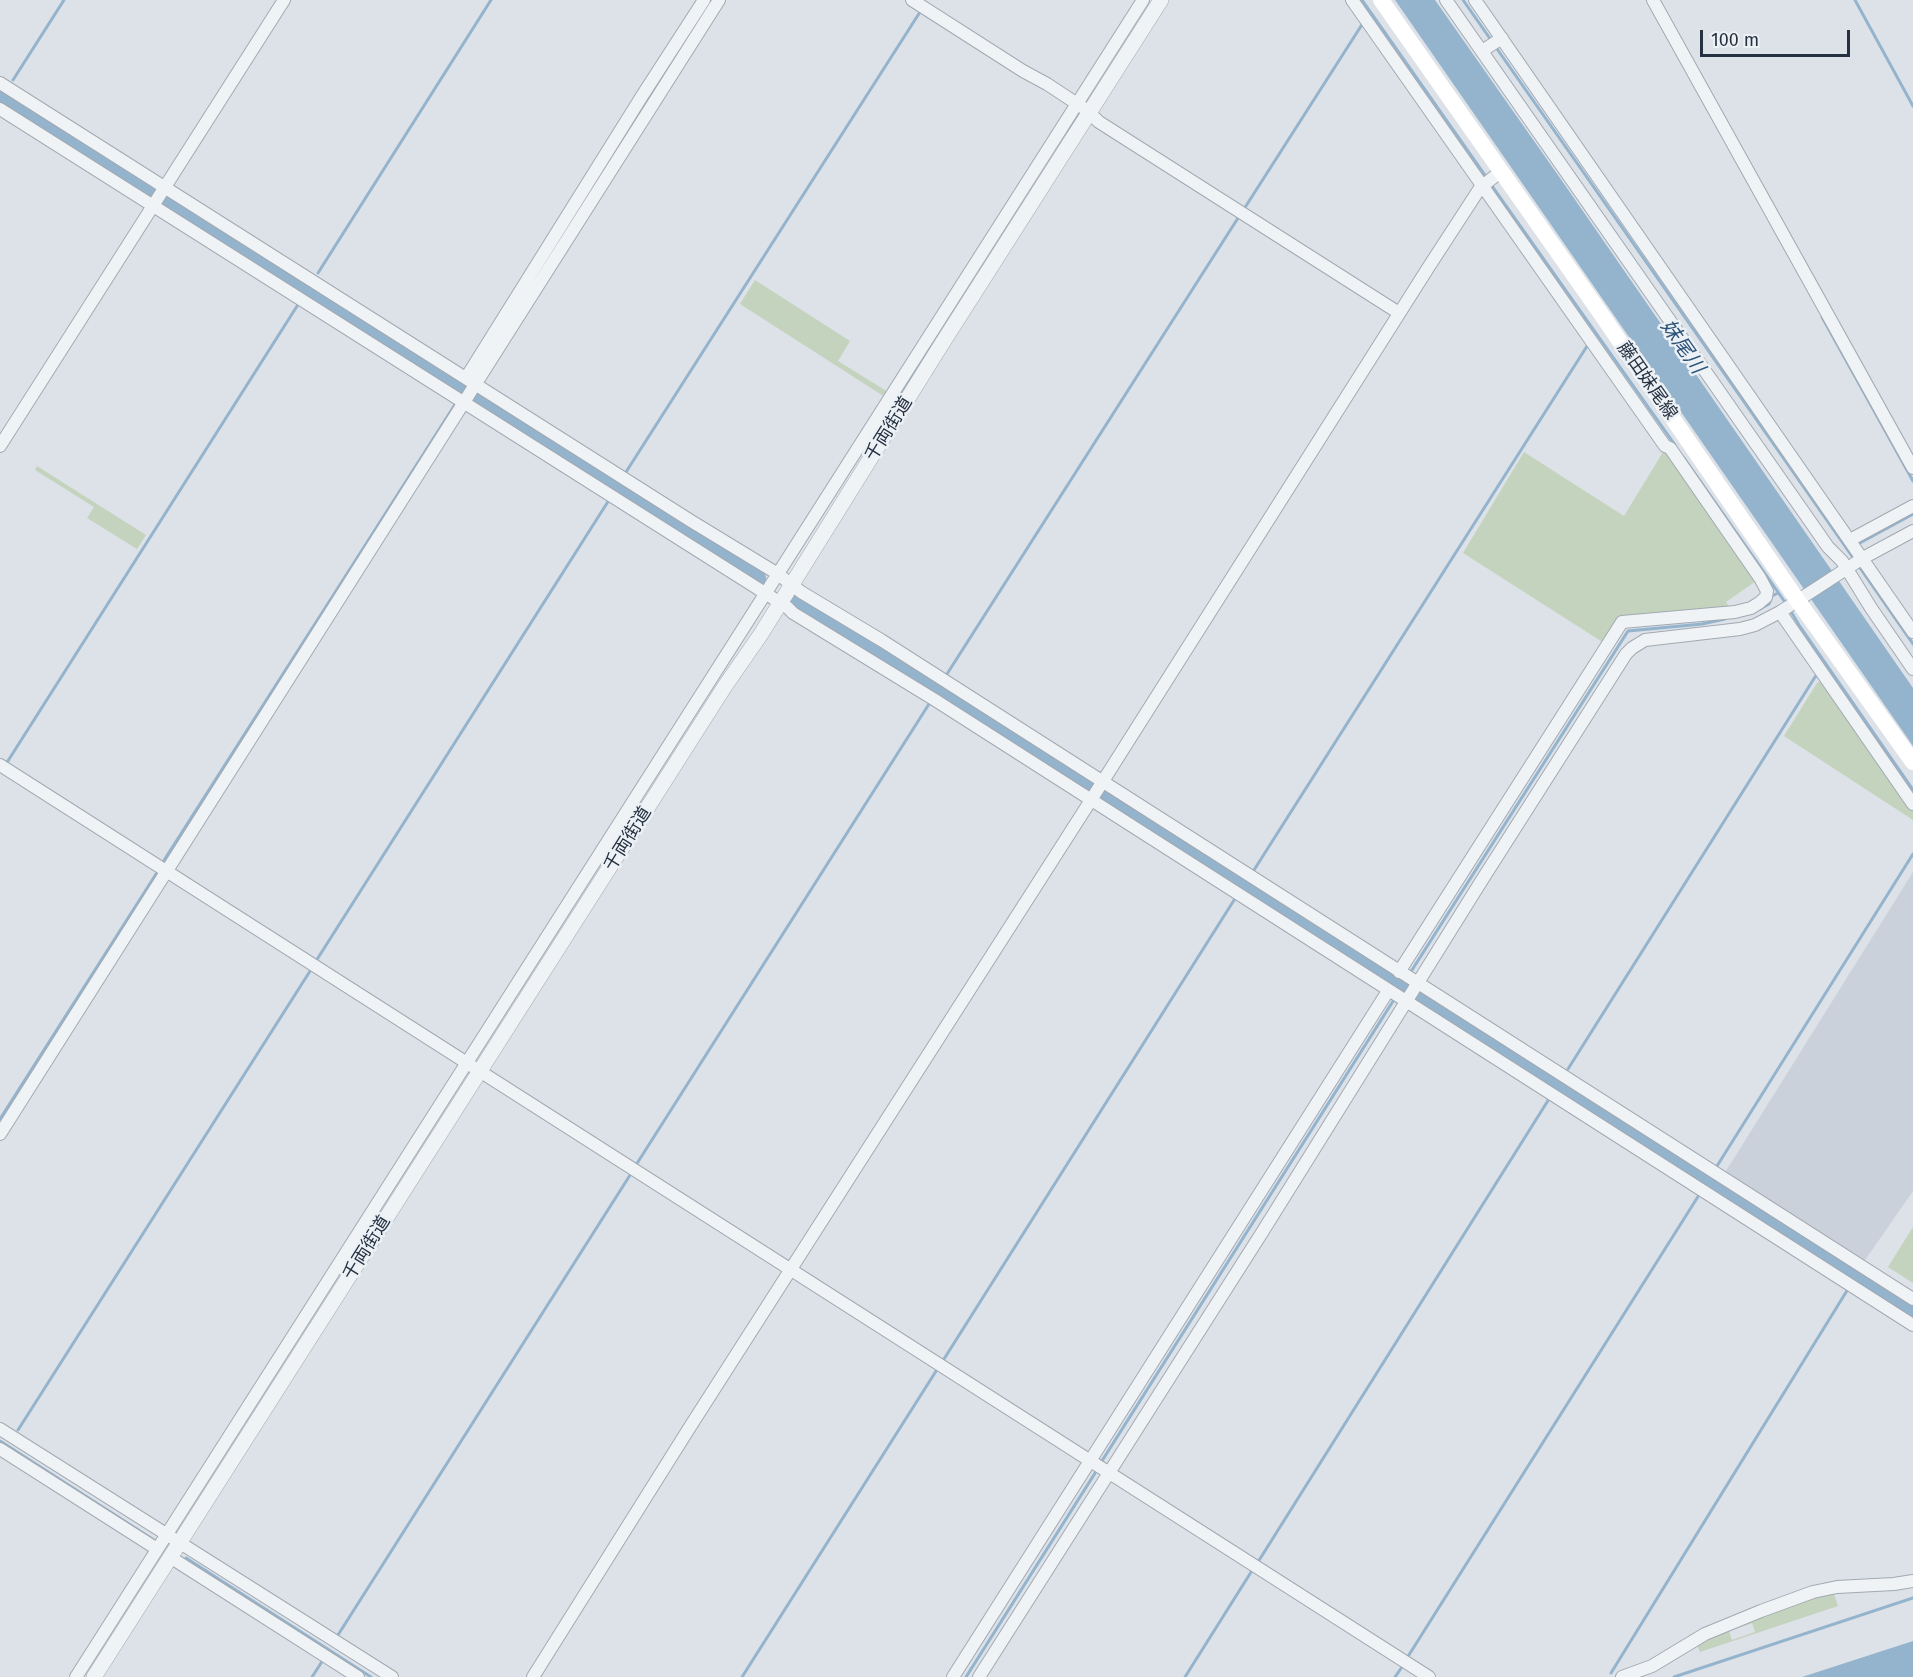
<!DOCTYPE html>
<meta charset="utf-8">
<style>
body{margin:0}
#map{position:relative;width:1913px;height:1677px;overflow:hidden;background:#dde2e8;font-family:"Fira Sans",sans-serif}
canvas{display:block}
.scale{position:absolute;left:1700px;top:30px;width:150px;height:27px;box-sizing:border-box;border:3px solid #253140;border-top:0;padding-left:8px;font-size:18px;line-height:21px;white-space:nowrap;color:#253140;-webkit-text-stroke:4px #ecf1f6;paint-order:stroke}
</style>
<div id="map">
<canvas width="1913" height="1677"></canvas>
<div class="scale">100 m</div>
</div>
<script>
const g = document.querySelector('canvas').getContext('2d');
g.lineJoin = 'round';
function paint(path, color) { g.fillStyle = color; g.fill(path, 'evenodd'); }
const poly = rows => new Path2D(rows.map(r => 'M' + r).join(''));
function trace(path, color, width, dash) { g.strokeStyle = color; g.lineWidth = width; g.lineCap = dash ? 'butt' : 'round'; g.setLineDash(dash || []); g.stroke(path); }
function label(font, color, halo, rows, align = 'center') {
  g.font = font + ' "Fira Sans","Noto Sans JP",sans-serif'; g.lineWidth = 5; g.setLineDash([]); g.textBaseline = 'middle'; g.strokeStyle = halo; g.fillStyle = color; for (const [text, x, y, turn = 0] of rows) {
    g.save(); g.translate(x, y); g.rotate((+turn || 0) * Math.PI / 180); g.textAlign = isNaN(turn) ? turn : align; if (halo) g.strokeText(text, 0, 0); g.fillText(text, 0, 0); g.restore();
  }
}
paint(poly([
 [1913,872,1913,1191,1863,1263,1727,1176,1726,1171]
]), '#cbd1da');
paint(poly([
 [755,280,850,341,838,361,888,392,885,397,740,304],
 [1669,451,1759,579,1726,602,1731,610,1623,619,1604,643,1463,553,1524,452,1624,516,1663,452],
 [37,466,146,535,137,549,87,518,94,507,35,470],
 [1822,680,1913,810,1913,820,1784,736,1817,683],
 [1913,1227,1913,1283,1888,1267],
 [1833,1591,1838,1606,1700,1652,1696,1643,1734,1625],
 [1752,1623,1755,1632,1732,1640,1729,1631]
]), '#c4d3bd');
paint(poly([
 [1395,0,1435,0,1560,178,1913,688,1913,746],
 [1913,1641,1913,1677,1802,1677]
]), '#94b3cc');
trace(poly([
 [1362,0,1487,178],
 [1463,0,1491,40],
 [1855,0,1913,106],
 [1495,46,1854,559],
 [13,80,64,0],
 [0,100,3,96],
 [1067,131,1080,111],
 [610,158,671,62],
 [1490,183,1675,445],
 [1244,209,1363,23],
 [318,273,491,0],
 [303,298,308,289],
 [1822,317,1913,481],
 [460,397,465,389],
 [885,417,931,344],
 [1684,458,1787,605],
 [626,472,920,12],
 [1858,544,1913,514],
 [1858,565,1913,644],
 [1760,609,1769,604,1772,596,1778,593],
 [1790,610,1799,625,1913,790],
 [947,674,1238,218],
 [934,696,939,688],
 [6,764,299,303],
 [161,865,456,403],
 [1254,870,1589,343],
 [1240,892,1245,883],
 [316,961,609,500],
 [1412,970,1628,631,1702,624,1725,619],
 [1399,993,1404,984],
 [1568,1069,1815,677,1819,674],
 [1554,1091,1558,1084],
 [0,1119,158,871],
 [636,1165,929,704],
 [1717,1166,1913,854],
 [1704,1187,1709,1179],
 [944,1359,1236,897],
 [18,1430,312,968],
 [0,1441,157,1542],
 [1100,1464,1395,998],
 [186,1558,371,1677],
 [1258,1562,1549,1099],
 [338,1635,632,1172],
 [1407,1658,1699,1195],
 [1611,1673,1848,1289],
 [312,1677,323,1660],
 [742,1677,938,1368],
 [966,1677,1097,1470],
 [1185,1677,1253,1569],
 [1395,1677,1404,1664],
 [1674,1677,1913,1598]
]), '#94b3cc', 3);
trace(poly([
 [0,99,750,575,757,578],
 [797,602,1913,1315]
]), '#94b3cc', 18);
const minor = poly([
 [912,0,1023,71,1047,84,1085,109,1099,122,1399,313],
 [1352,0,1665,446,1670,448,1760,578,1767,591,1766,597,1759,603,1751,608,1735,612,1622,622,1399,972],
 [1446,0,1828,547,1842,561,1871,608,1913,669],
 [1475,0,1913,632],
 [1653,0,1913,468],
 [1482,51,1502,38],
 [0,83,691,521,778,574,801,592,881,640,1913,1299],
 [0,109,787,607,793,613,935,700,1913,1325],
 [466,378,642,96,704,0],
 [0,446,284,0],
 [1850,540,1913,506],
 [1780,612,1913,804],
 [0,765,1429,1677],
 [0,1134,719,0],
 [0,1429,392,1677],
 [0,1449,157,1549],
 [170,1557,358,1677],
 [76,1677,1143,0],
 [533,1677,688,1430,1091,800,1428,268,1480,188,1500,172],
 [953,1677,1388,991],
 [979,1677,1263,1231,1482,880,1626,654,1632,648,1645,640,1740,629,1755,625,1780,612,1863,558,1913,531],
 [1622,1677,1652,1666,1705,1634,1761,1611,1813,1592,1837,1587,1894,1584,1913,1581]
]);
const tertiary = poly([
 [94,1677,725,686,761,634,938,350,1161,0]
]);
trace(minor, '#a2a9b2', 14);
trace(tertiary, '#a2a9b2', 16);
trace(minor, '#f0f3f6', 12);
trace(tertiary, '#f0f3f6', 15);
trace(poly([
 [1381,0,1599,311,1798,601,1913,762]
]), '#fff', 16);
label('18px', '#253140', '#ecf1f6', [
 ["藤田妹尾線",1647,381,55],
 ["千両街道",889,429,-58],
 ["千両街道",628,839,-58],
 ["千両街道",367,1248,-58]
]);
label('italic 20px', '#2c5377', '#ecf1f6', [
 ["妹尾川",1682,347,55]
]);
</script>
